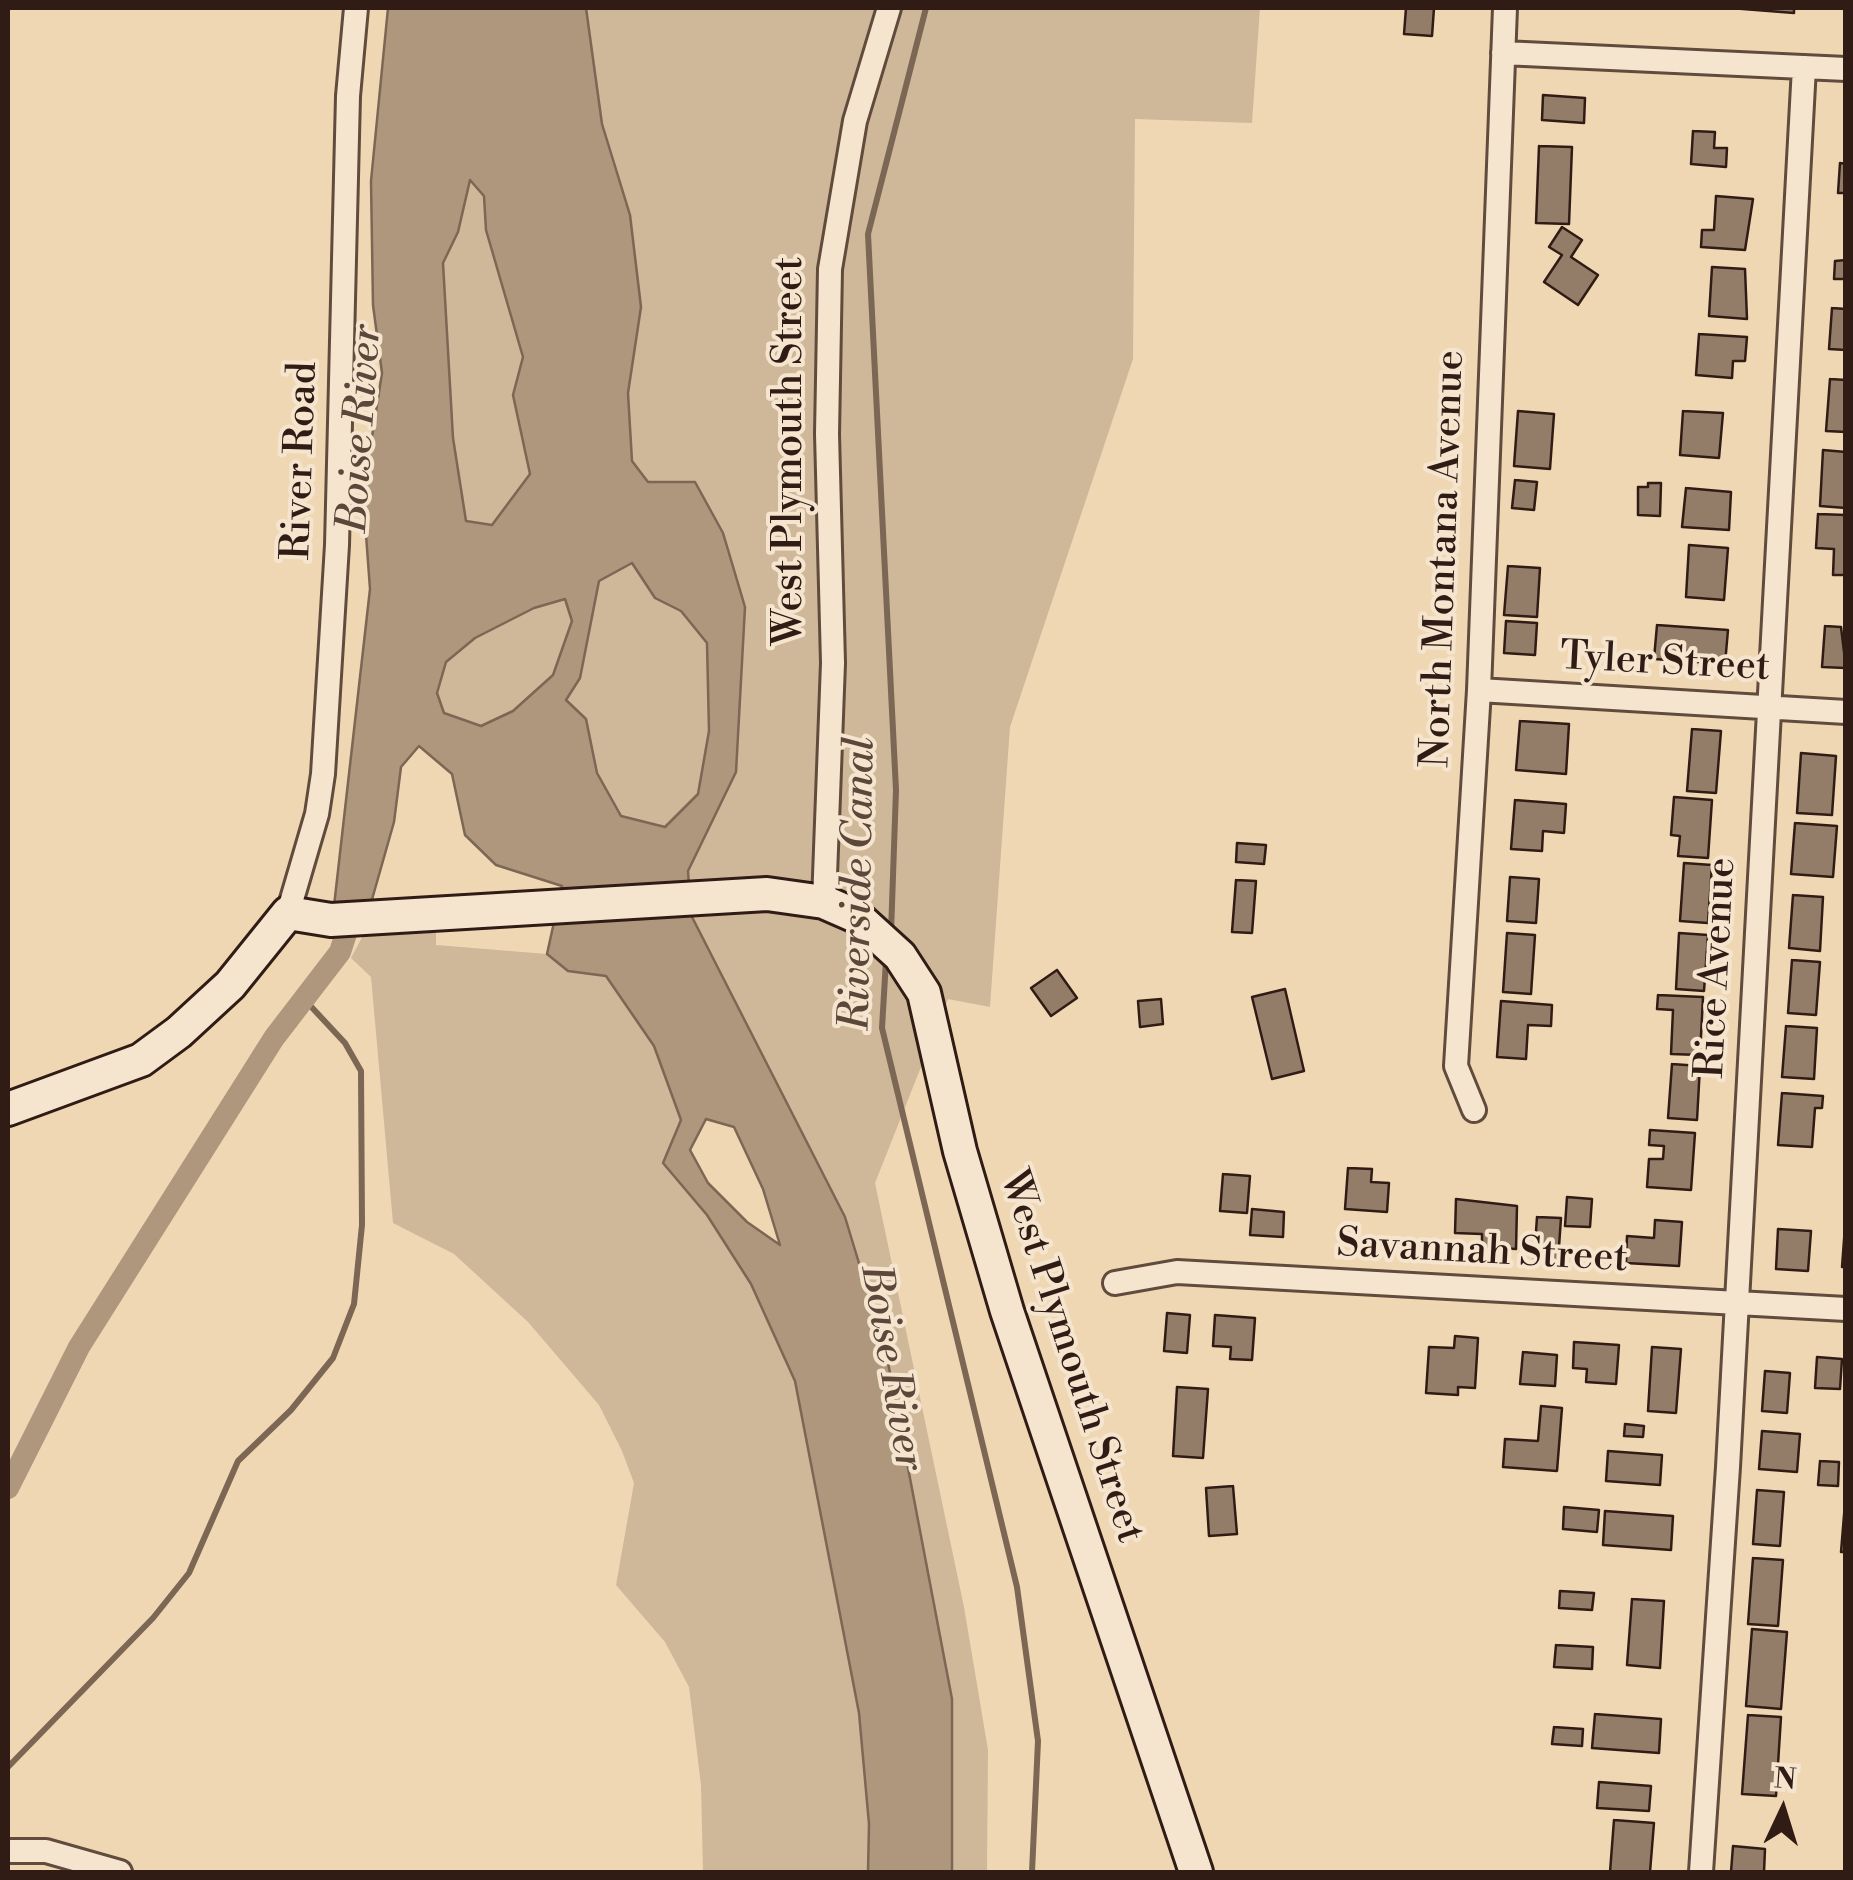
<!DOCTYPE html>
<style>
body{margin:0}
#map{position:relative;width:1853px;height:1880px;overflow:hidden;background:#f0d7b4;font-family:"Libre Bodoni",serif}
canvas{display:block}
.frame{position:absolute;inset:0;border:10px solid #301c15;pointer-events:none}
.north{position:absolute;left:1733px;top:1760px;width:100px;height:100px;-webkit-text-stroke:8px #f5e5ce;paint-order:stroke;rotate:4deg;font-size:28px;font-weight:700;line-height:40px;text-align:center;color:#301c15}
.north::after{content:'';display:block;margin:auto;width:35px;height:45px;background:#301c15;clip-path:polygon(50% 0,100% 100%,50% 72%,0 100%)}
</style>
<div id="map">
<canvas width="1853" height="1880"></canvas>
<div class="frame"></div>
<div class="north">N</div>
</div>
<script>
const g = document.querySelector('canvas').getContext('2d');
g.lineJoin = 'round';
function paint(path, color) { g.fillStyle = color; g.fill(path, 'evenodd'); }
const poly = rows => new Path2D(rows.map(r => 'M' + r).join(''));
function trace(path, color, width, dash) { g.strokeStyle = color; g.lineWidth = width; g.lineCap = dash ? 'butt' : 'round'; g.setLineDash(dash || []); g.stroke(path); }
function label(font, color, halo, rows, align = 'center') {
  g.font = font + ' "Libre Bodoni",serif'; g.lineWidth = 8; g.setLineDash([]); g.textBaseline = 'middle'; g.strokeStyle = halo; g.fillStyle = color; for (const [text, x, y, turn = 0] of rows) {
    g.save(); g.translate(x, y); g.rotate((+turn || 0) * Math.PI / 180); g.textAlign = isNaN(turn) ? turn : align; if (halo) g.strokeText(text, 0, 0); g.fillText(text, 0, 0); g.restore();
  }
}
paint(poly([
 [586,8,1260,8,1252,123,1135,119,1133,359,1010,727,990,1007,948,999,875,1183,964,1607,988,1750,987,1872,952,1872,952,1699,886,1352,846,1217,691,915,688,871,712,823,740,686,745,607,632,461,628,393,641,307,630,215,602,124],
 [470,179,484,196,486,230,524,357,513,395,530,474,492,525,466,521,453,438,443,263,458,232],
 [632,562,655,598,681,611,707,643,709,731,698,794,665,828,621,817,597,773,586,719,566,700,580,678,599,581],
 [565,599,572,621,553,675,513,711,481,726,444,713,437,693,446,662,475,638,534,607],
 [436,922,436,945,547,954,568,971,606,975,654,1046,681,1121,663,1163,707,1215,751,1284,795,1381,859,1713,869,1824,868,1872,703,1872,701,1785,689,1687,665,1642,616,1585,634,1483,622,1451,599,1405,528,1322,454,1254,393,1223,371,977,351,958,368,926]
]), '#cfb799');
const water = poly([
 [388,8,586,8,602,124,630,215,641,307,628,393,632,461,648,482,695,482,723,533,745,607,736,772,688,871,691,915,845,1217,886,1352,952,1699,952,1872,868,1872,869,1824,859,1713,795,1381,751,1284,707,1215,663,1163,681,1120,654,1046,606,976,568,971,547,954,562,886,496,865,465,835,452,774,419,746,401,767,394,822,371,903,334,906,370,589,363,494,382,373,373,305,371,181,388,8],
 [470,180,484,196,486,230,523,357,513,395,530,474,492,525,466,521,453,438,443,263,458,232,470,180],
 [632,563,655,598,681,611,707,643,709,731,698,794,665,827,621,816,597,773,586,719,566,700,580,678,599,581,632,563],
 [565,599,572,621,553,675,513,711,481,726,444,713,437,693,446,662,475,638,534,608,565,599],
 [706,1119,734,1127,763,1189,780,1245,747,1222,708,1183,690,1150,706,1119]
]);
paint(water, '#af977e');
trace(water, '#7c6654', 2.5);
trace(poly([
 [891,933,896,790,868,234,926,8],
 [886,960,882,1028,1017,1587,1038,1741,1032,1872],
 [8,1767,153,1618,189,1573,238,1461,291,1410,333,1358,354,1304,362,1225,361,1071,345,1043,304,999]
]), '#7c6654', 6);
trace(poly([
 [8,1488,79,1347,274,1038,340,952,355,906]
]), '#af977e', 22);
const building = poly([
 [1406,8,1434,8,1432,36,1404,34,1406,8],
 [1730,8,1794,8,1794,13,1730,8],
 [1543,95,1585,98,1584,123,1542,120,1543,95],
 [1693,131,1715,132,1714,148,1727,148,1726,167,1691,164,1693,131],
 [1539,146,1572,147,1569,224,1536,223,1539,146],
 [1840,163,1846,164,1846,193,1838,193,1840,163],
 [1716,196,1753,199,1745,250,1701,247,1702,230,1714,230,1716,196],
 [1562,227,1582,240,1571,257,1598,275,1578,305,1544,282,1562,255,1549,247,1562,227],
 [1846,260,1846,279,1834,279,1835,261,1846,260],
 [1712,267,1745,269,1747,319,1709,316,1712,267],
 [1832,308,1846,309,1846,350,1829,349,1832,308],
 [1699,334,1747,337,1745,361,1733,361,1732,378,1696,375,1699,334],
 [1830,379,1846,380,1846,432,1826,431,1830,379],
 [1518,411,1554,414,1550,469,1514,466,1518,411],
 [1683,411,1723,413,1719,458,1680,455,1683,411],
 [1823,450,1846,452,1846,508,1820,506,1823,450],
 [1515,480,1537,482,1534,510,1512,508,1515,480],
 [1648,483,1661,483,1660,516,1638,515,1638,487,1648,487,1648,483],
 [1686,488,1731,492,1729,530,1682,527,1686,488],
 [1818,514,1846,515,1846,575,1833,575,1834,549,1816,548,1818,514],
 [1689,545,1728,548,1724,600,1686,597,1689,545],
 [1508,566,1540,568,1537,617,1504,615,1508,566],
 [1506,621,1537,623,1535,655,1504,653,1506,621],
 [1657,625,1728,630,1725,664,1654,659,1657,625],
 [1825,626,1841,627,1846,668,1822,667,1825,626],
 [1520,721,1569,724,1566,774,1516,770,1520,721],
 [1692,729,1721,731,1716,793,1687,791,1692,729],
 [1801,753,1836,756,1832,815,1797,813,1801,753],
 [1674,797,1712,800,1708,858,1678,856,1680,836,1671,835,1674,797],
 [1515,800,1566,804,1564,833,1543,831,1542,851,1511,849,1515,800],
 [1795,823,1837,826,1833,877,1791,874,1795,823],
 [1237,843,1266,845,1264,864,1236,862,1237,843],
 [1684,863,1712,865,1708,923,1680,921,1684,863],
 [1510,877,1539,879,1536,923,1507,921,1510,877],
 [1236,880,1256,881,1252,933,1232,932,1236,880],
 [1793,895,1823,897,1820,951,1789,948,1793,895],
 [1507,933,1535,935,1531,994,1503,992,1507,933],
 [1679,933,1708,935,1704,991,1676,989,1679,933],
 [1792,960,1820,962,1816,1015,1788,1013,1792,960],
 [1057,970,1077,998,1051,1016,1031,988,1057,970],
 [1285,989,1304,1071,1272,1079,1252,997,1285,989],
 [1658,995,1703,997,1700,1055,1671,1054,1673,1010,1657,1009,1658,995],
 [1161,999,1163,1024,1140,1027,1138,1001,1161,999],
 [1501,1001,1552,1005,1551,1026,1528,1025,1526,1059,1497,1057,1501,1001],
 [1786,1026,1817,1028,1814,1079,1782,1077,1786,1026],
 [1672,1064,1700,1066,1697,1120,1668,1118,1672,1064],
 [1782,1093,1823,1096,1822,1108,1815,1108,1812,1147,1778,1145,1782,1093],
 [1650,1130,1695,1133,1691,1190,1647,1187,1649,1159,1663,1159,1664,1146,1649,1145,1650,1130],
 [1348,1168,1372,1169,1371,1182,1389,1183,1387,1212,1345,1209,1348,1168],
 [1223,1174,1250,1176,1247,1213,1220,1211,1223,1174],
 [1567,1197,1592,1199,1590,1227,1565,1226,1567,1197],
 [1456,1199,1517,1206,1516,1249,1482,1247,1482,1234,1455,1233,1456,1199],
 [1252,1209,1284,1212,1283,1237,1250,1235,1252,1209],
 [1846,1213,1846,1267,1842,1267,1846,1213],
 [1537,1217,1561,1218,1558,1261,1534,1259,1537,1217],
 [1655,1220,1682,1222,1679,1266,1626,1263,1627,1236,1654,1238,1655,1220],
 [1778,1229,1811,1231,1808,1271,1776,1269,1778,1229],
 [1167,1313,1190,1315,1187,1353,1164,1351,1167,1313],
 [1215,1315,1255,1318,1252,1360,1230,1359,1231,1347,1213,1346,1215,1315],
 [1455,1336,1478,1338,1475,1388,1458,1387,1458,1395,1426,1393,1429,1347,1454,1348,1455,1336],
 [1574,1342,1619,1345,1616,1384,1586,1382,1587,1369,1573,1368,1574,1342],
 [1652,1347,1681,1349,1676,1413,1648,1411,1652,1347],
 [1523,1352,1557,1355,1555,1386,1520,1384,1523,1352],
 [1817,1357,1842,1359,1840,1389,1815,1388,1817,1357],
 [1765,1371,1790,1373,1787,1413,1762,1411,1765,1371],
 [1177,1387,1208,1389,1203,1458,1173,1456,1177,1387],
 [1541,1406,1562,1408,1557,1471,1503,1467,1505,1439,1538,1441,1541,1406],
 [1625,1424,1644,1426,1643,1437,1624,1436,1625,1424],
 [1762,1431,1800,1434,1797,1472,1759,1469,1762,1431],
 [1608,1451,1662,1455,1660,1485,1606,1481,1608,1451],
 [1820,1461,1839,1462,1838,1486,1818,1485,1820,1461],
 [1233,1486,1237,1534,1209,1536,1206,1488,1233,1486],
 [1757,1490,1784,1492,1780,1546,1753,1544,1757,1490],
 [1845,1503,1846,1503,1846,1552,1841,1552,1845,1503],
 [1564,1507,1599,1510,1597,1532,1563,1529,1564,1507],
 [1605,1511,1673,1516,1671,1550,1603,1545,1605,1511],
 [1753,1558,1783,1560,1778,1626,1748,1624,1753,1558],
 [1560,1591,1594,1593,1592,1610,1559,1608,1560,1591],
 [1632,1599,1664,1601,1660,1668,1627,1665,1632,1599],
 [1752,1629,1787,1632,1781,1709,1746,1706,1752,1629],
 [1556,1645,1593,1647,1592,1669,1554,1667,1556,1645],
 [1595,1714,1661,1719,1659,1753,1592,1748,1595,1714],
 [1748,1715,1781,1717,1776,1796,1742,1794,1748,1715],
 [1554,1727,1583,1729,1582,1746,1552,1744,1554,1727],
 [1599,1782,1651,1786,1649,1811,1597,1808,1599,1782],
 [1614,1820,1654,1823,1650,1872,1610,1872,1614,1820],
 [1733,1846,1765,1849,1764,1872,1731,1872,1733,1846]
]);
paint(building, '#947d68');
trace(building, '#301c15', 2.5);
const street = poly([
 [1503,53,1846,69],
 [1479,690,1846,712],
 [824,902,833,663,827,434,830,269,855,121,889,8],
 [288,913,317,814,323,774,337,545,348,96,356,8],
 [1474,1110,1456,1066,1479,690,1505,8],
 [1115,1283,1177,1272,1846,1309],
 [11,1851,46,1851,120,1872],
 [1701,1872,1728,1467,1804,67]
]);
const secondary = poly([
 [8,1109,141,1060,179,1032,230,985,288,913,331,920,767,894,824,902,856,916,900,956,924,993,960,1151,1007,1311,1196,1872]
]);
trace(street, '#604b3d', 28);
trace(secondary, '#301c15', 38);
trace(street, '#f5e5ce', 22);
trace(secondary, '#f5e5ce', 32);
label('40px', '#301c15', '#f5e5ce', [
 ["West Plymouth Street",791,451,-90],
 ["River Road",302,461,-88],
 ["North Montana Avenue",1445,559,-88],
 ["Tyler Street",1665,664,3],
 ["Rice Avenue",1718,968,-87],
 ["Savannah Street",1482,1253,3],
 ["West Plymouth Street",1070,1357,72]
]);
label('italic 42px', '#5c473a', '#f5e5ce', [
 ["Boise River",362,429,-86],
 ["Riverside Canal",860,884,-89],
 ["Boise River",890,1368,80]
]);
</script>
